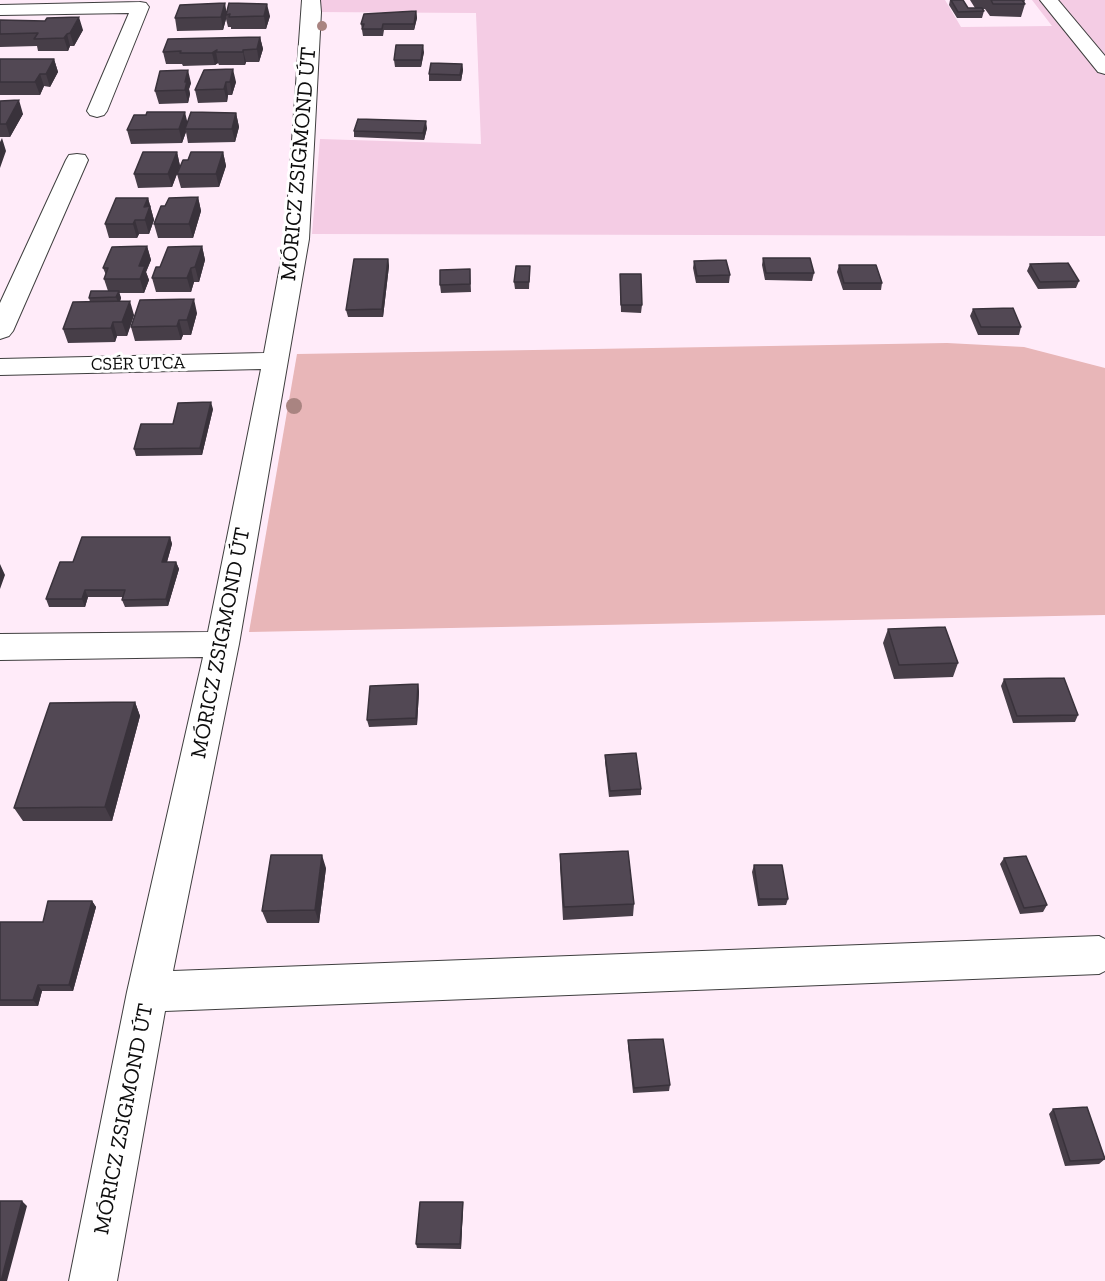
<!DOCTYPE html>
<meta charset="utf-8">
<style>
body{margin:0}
canvas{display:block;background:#ffebf9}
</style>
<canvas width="1105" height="1281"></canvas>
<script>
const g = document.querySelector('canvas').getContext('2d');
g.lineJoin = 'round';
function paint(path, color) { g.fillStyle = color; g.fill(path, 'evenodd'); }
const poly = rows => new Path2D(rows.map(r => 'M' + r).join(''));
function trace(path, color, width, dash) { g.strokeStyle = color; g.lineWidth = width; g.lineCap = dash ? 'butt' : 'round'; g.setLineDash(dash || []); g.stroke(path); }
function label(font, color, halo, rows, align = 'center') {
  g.font = font + ' "Zilla Slab",serif'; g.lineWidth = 6; g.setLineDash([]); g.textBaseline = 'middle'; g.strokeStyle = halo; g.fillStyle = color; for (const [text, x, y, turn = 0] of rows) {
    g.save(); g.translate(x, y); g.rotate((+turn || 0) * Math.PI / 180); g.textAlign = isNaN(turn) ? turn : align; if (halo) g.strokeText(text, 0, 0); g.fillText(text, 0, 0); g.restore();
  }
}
paint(poly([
 [311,0,945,0,961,27,1052,26,1032,0,1105,0,1105,236,312,234,320,139,481,144,476,13,312,12]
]), '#f4cce4');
paint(poly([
 [947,343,1024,347,1105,368,1105,615,249,632,297,354]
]), '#e8b6b8');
const minor = poly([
 [302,0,320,0,321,12,309,239,239,644,173,971,1099,936,1105,939,1105,971,1099,974,165,1011,117,1281,69,1281,127,992,203,657,0,660,0,634,208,632,261,369,0,375,0,359,264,353,285,239,302,0],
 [1040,0,1058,0,1105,56,1105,74,1098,72,1040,0],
 [140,2,146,3,149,7,107,111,104,115,97,117,90,115,87,111,129,13,0,15,0,5,140,2],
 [77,154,85,155,88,160,13,331,9,336,0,339,0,303,66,160,69,155,77,154]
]);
trace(minor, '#3f3f3f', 2);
paint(minor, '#fff');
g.fillStyle = '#a98481';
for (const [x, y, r] of [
 [322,26,5],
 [294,406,8]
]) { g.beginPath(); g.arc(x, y, r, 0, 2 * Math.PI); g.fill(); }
paint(poly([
 [950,0,963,0,968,8,975,8,970,0,1025,0,1024,3,1025,4,1021,17,990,16,985,9,982,9,984,11,982,18,957,18,949,5],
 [226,11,270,16,266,29,231,29,231,27,228,27,226,19,223,30,177,31,175,18],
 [416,11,417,18,414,30,384,30,383,36,363,36,361,24],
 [0,20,83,30,74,46,70,46,68,51,38,51,37,46,0,47],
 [260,37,263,49,259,62,246,62,245,65,219,65,218,63,215,65,183,66,182,64,166,64,163,52],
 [424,52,421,67,395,67,394,60],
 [0,59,54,59,58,72,50,87,44,86,40,95,0,95],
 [462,64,463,70,461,81,429,81,429,74],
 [204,70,236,82,232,95,228,95,227,102,198,103,195,90],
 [191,83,189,89,190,94,188,103,159,104,155,91],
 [0,101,23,114,10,137,0,137],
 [236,113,239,127,235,142,188,143,186,132,182,143,131,144,127,130,188,122],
 [427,128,424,140,354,137,354,131],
 [177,152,180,166,172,187,138,188,134,174],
 [223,152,226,166,219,187,181,188,177,174,188,160],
 [198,197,201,211,193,238,158,238,154,224,165,206],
 [148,198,154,220,149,234,139,234,137,238,109,238,105,224],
 [147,246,151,260,146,272,149,280,144,293,119,293,121,298,120,301,134,315,127,336,117,336,115,342,68,343,63,329,90,302,89,298,108,291,104,279,106,275,103,268],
 [202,246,205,260,199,282,194,282,191,292,156,292,152,278,160,267],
 [763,258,814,273,812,281,765,280,762,265],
 [388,259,389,266,383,317,348,317,346,310],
 [694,261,730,275,729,283,696,283,693,268],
 [1030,264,1079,281,1076,288,1038,289,1027,271],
 [839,265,882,283,881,290,843,290,837,272],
 [530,266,529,289,515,289,514,282],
 [470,269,471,292,441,293,440,285],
 [620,281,642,305,641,313,621,312],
 [973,309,1021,327,1019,335,978,335,970,316],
 [197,313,191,335,183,335,181,340,135,341,131,327],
 [213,409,202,455,136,456,134,449,173,424],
 [170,537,172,544,167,562,176,562,179,569,168,606,125,607,122,600,123,597,88,597,85,607,49,607,46,599,73,562],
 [888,629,958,663,953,677,894,679,883,643],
 [1004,679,1078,715,1075,722,1013,723,1001,686],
 [418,684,419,692,417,725,369,727,367,720],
 [135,702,140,716,112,821,23,821,14,808],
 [605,755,641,789,641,795,609,797,605,762],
 [560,854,634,904,633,916,563,920,560,867],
 [1004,858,1047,905,1043,912,1020,914,1000,864],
 [754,865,788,899,786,905,758,906,752,872],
 [326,868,319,923,267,923,262,911],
 [92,901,96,907,73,991,42,991,38,1006,0,1006,0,922,43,922],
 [628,1040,670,1085,669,1091,633,1093,628,1046],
 [1053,1109,1105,1159,1099,1164,1065,1166,1049,1114],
 [463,1207,461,1249,417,1248,416,1244]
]), '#473e48');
paint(poly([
 [225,3,227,15,226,15,226,19,223,30,221,17],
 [267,4,270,16,266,29,264,16],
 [416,11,417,18,414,30,414,24],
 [79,17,83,30,74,46,70,33],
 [67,34,70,46,68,51,64,38],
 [260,37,263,49,259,62,257,49],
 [423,45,424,52,421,67,421,60],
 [217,50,216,52,218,63,215,65,212,53],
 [243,50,246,62,245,65,243,52],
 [54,59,58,72,50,87,46,74],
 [462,64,463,70,461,81,460,75],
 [233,69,236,82,232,95,230,82],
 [188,70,191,83,189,89,190,94,188,103,185,90,185,82],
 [40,74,44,86,40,95,35,82],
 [226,82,228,95,227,102,224,89],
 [19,100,23,114,10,137,6,124],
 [185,112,188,125,185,129,186,132,182,143,179,129],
 [236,113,239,127,235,142,232,129],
 [426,121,427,128,424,140,423,133],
 [2,138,6,151,0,168,0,142],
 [177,152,180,166,172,187,168,174],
 [223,152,226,166,219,187,216,174],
 [198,197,201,211,193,238,189,224],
 [148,198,154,220,149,234,145,220,144,207],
 [135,220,139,234,137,238,133,224],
 [147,246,151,260,146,272,149,280,144,293,140,279,139,266],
 [202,246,205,260,199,282,195,267],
 [388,259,389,266,383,317,382,309],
 [191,268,194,282,191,292,187,278],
 [119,291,121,298,119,305,116,297],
 [194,299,197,313,191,335,187,320],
 [130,301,134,315,127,336,122,322],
 [179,320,183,335,181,340,177,326],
 [113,322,117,336,115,342,111,328],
 [211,402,213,409,202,455,200,448],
 [170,537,172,544,165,569,162,562],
 [176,562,179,569,168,606,166,599],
 [0,564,5,575,0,589],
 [85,590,88,597,85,607,82,599],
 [418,684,419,692,417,725,416,718],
 [135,702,140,716,112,821,105,807],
 [322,855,326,868,319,923,315,910],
 [92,901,96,907,73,991,69,985],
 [38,985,42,991,38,1006,33,1000],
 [22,1201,27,1206,7,1281,1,1281],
 [463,1202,463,1207,461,1249,460,1244]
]), '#39323b');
const building = poly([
 [951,0,963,0,968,8,982,8,984,11,958,12,951,0],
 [991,0,1022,0,1025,4,993,4,991,0],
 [225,3,221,17,175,18,180,5,225,3],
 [229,3,267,4,264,16,229,17,230,14,226,15,229,3],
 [416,11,414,24,383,24,382,29,362,29,364,24,361,24,364,14,416,11],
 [79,17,70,33,67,34,64,38,34,39,38,33,0,34,0,20,45,21,47,18,79,17],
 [260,37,257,49,243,50,243,52,216,52,217,50,212,53,180,53,181,51,163,52,168,39,260,37],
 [396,45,423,45,421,60,394,60,396,45],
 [0,59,54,59,46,74,40,74,35,82,0,82,0,59],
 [431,63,462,64,460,75,429,74,431,63],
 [233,69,230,82,226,82,224,89,195,90,204,70,233,69],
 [188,70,185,82,187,81,185,90,155,91,160,71,188,70],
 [19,100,6,124,0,124,0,101,19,100],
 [147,112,185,112,179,129,127,130,134,115,146,115,147,112],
 [191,112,236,113,232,129,185,129,191,112],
 [358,119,426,121,423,133,354,131,358,119],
 [143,152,177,152,168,174,134,174,143,152],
 [191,152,223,152,216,174,177,174,183,160,188,160,191,152],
 [198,197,189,224,154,224,161,206,165,206,169,198,198,197],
 [116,198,148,198,144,207,150,206,145,220,135,220,133,224,105,224,116,198],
 [147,246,139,266,145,266,140,279,104,279,108,268,103,268,112,247,147,246],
 [202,246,195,267,191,268,187,278,152,278,156,267,160,267,168,247,202,246],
 [763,258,810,258,814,273,766,273,763,258],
 [354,259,388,259,382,309,346,310,354,259],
 [726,260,730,275,697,276,694,261,726,260],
 [1068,263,1079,281,1040,282,1030,264,1068,263],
 [839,265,876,265,882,283,844,283,839,265],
 [516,266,530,266,529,282,514,282,516,266],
 [470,269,470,284,440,285,440,270,470,269],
 [620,274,641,274,642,305,621,305,620,274],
 [91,291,119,291,116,297,89,298,91,291],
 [194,299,187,320,179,320,177,326,131,327,140,300,194,299],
 [130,301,122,322,113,322,111,328,63,329,73,302,130,301],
 [1013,308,1021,327,981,327,973,309,1013,308],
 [211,402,200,448,134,449,141,424,173,424,178,403,211,402],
 [82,537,170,537,162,562,176,562,166,599,122,600,125,590,85,590,82,599,46,599,60,562,73,562,82,537],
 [945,627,958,663,899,665,888,629,945,627],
 [1064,678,1078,715,1017,716,1004,679,1064,678],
 [418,684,416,718,367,720,370,686,418,684],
 [135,702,105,807,14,808,50,703,135,702],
 [636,753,641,789,610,791,605,755,636,753],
 [628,851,634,904,564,907,560,854,628,851],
 [271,855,322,855,315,910,262,911,271,855],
 [1026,856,1047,905,1024,908,1004,858,1026,856],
 [754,865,782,865,788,899,759,899,754,865],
 [48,901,92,901,69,985,38,985,33,1000,0,1000,0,922,43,922,48,901],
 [663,1039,670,1085,634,1088,628,1040,663,1039],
 [1087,1107,1105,1159,1070,1161,1053,1109,1087,1107],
 [0,1201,22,1201,1,1281,0,1281,0,1201],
 [420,1202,463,1202,460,1244,416,1244,420,1202]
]);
paint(building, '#524854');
trace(building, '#39323b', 1.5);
label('18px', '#0c0c0c', '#fff', [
 ["CSÉR UTCA",138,364,-1]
]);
label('22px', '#0c0c0c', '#fff', [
 ["MÓRICZ ZSIGMOND ÚT",299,164,-85],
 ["MÓRICZ ZSIGMOND ÚT",221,643,-79],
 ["MÓRICZ ZSIGMOND ÚT",124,1119,-79]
]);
</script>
